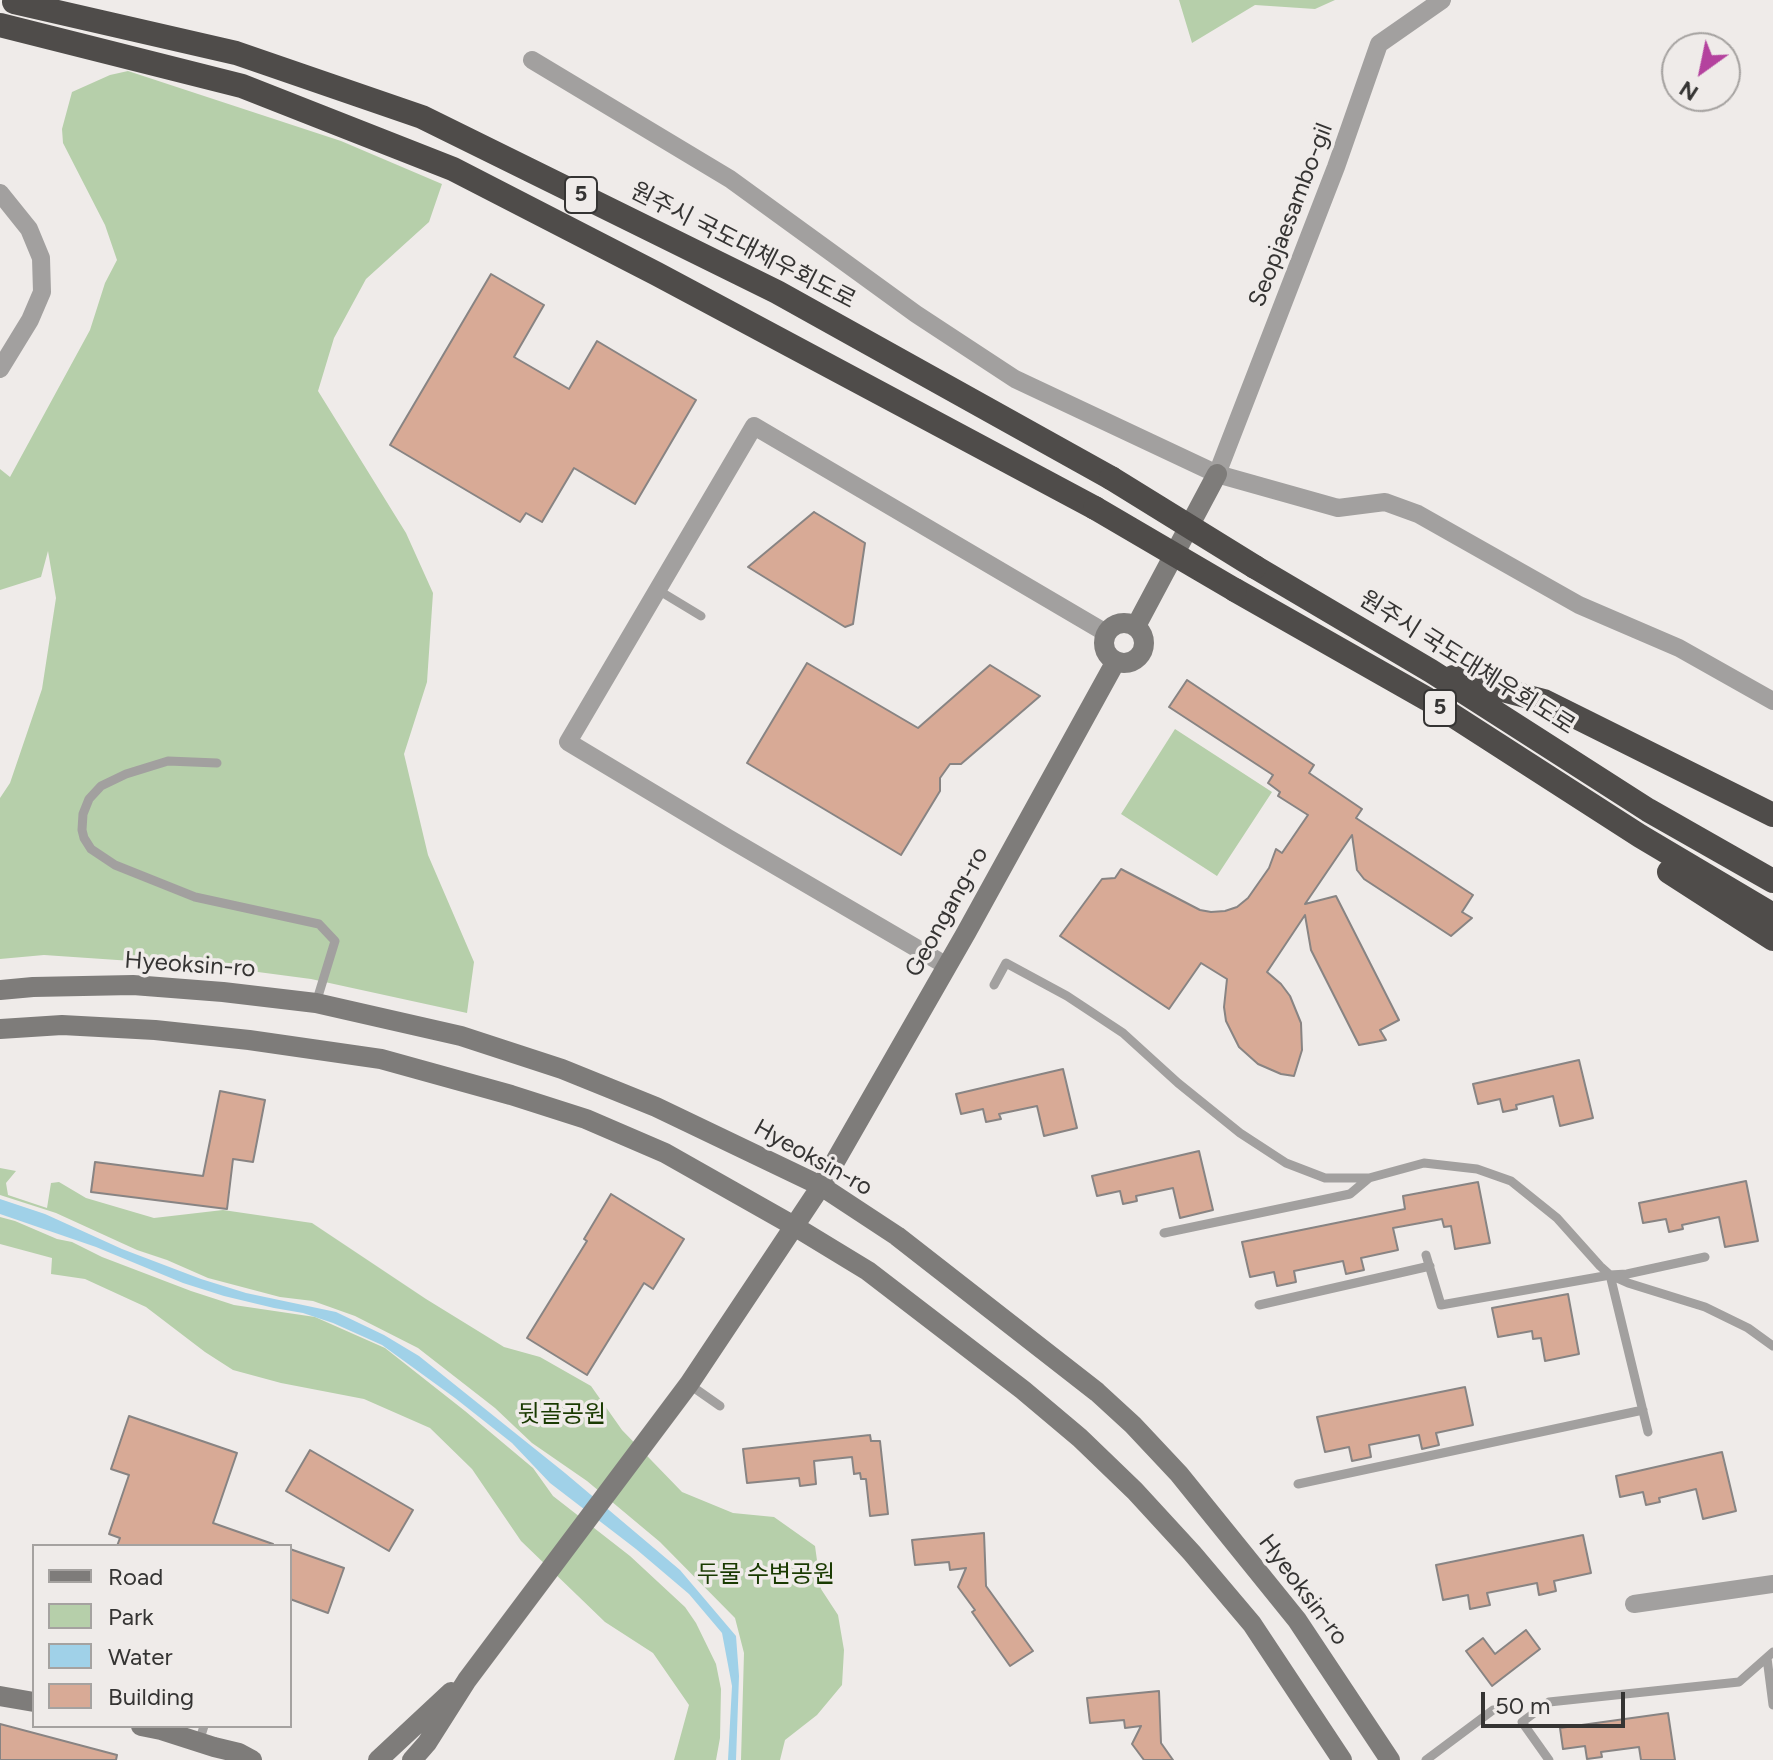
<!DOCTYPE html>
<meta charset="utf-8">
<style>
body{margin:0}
#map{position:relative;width:1773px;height:1760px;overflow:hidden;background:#efebe9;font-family:Figtree,sans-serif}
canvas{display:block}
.legend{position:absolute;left:32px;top:1544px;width:260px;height:184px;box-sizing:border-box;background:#efebe9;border:2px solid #a5a2a0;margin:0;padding:10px 14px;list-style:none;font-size:24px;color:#353433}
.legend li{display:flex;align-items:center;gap:16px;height:40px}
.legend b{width:40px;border:2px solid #a5a2a0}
.north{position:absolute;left:1661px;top:32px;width:80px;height:80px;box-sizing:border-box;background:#efebe9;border:2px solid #a5a2a0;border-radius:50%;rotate:213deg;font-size:22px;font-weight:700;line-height:32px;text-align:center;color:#353433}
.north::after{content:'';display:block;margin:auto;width:28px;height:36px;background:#b4429e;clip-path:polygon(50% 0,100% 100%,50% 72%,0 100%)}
.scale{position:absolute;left:1481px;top:1692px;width:144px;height:36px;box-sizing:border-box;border:4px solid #353433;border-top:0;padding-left:10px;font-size:24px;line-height:28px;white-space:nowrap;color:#353433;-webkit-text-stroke:6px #efebe9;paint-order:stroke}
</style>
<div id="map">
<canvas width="1773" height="1760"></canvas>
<ul class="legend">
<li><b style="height:10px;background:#7e7c7a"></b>Road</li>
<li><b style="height:22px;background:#b6cfaa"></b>Park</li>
<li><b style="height:22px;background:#a0d1e8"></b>Water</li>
<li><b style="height:22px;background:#d8aa96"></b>Building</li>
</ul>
<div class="north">N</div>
<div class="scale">50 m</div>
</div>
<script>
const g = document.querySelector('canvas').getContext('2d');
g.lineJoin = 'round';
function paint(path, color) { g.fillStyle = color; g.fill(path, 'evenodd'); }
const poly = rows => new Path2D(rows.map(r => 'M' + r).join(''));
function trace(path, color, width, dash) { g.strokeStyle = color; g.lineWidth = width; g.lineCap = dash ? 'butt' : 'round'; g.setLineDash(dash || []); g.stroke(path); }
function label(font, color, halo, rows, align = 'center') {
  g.font = font + ' Figtree,"Noto Sans KR",sans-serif'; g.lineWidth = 7; g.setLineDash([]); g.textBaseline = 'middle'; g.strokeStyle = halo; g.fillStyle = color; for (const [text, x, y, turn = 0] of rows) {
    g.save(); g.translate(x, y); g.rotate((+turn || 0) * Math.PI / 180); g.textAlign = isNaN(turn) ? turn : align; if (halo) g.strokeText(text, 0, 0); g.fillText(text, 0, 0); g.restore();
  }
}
paint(poly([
 [1179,0,1335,0,1315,9,1255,5,1192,43],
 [128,71,341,141,442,184,429,222,366,279,334,338,318,391,406,533,433,593,427,682,404,754,428,855,474,962,467,1013,311,979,220,967,44,955,0,959,0,798,10,783,42,689,56,598,48,551,41,577,0,590,0,469,10,477,90,330,105,283,117,260,105,225,63,143,62,129,72,92,110,75],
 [1175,729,1272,792,1217,876,1121,814],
 [0,1168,16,1171,6,1183,8,1195,47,1208,51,1183,59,1182,86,1198,154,1218,223,1210,312,1223,426,1299,504,1347,540,1357,591,1386,622,1430,682,1492,733,1513,774,1517,815,1546,821,1589,838,1615,844,1650,842,1685,817,1715,785,1740,780,1760,741,1760,744,1653,735,1618,660,1542,587,1481,532,1443,495,1408,418,1348,355,1316,313,1301,280,1297,208,1278,167,1260,137,1250,56,1213,0,1195],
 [0,1217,15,1221,57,1239,72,1242,102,1257,191,1291,234,1305,315,1317,385,1348,465,1411,533,1468,553,1496,630,1556,685,1607,696,1623,716,1664,721,1689,720,1738,716,1760,674,1760,689,1705,653,1653,605,1622,521,1541,472,1469,430,1428,364,1399,281,1383,233,1370,205,1352,146,1307,85,1279,51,1274,52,1258,0,1244]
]), '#b6cfaa');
paint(poly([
 [0,1199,45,1214,122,1249,201,1279,246,1293,336,1312,384,1335,419,1356,565,1473,680,1570,736,1636,739,1676,736,1760,728,1760,732,1686,722,1633,689,1594,636,1549,550,1483,512,1443,455,1398,382,1345,333,1323,303,1313,274,1308,224,1296,183,1283,96,1247,0,1214]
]), '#a0d1e8');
const building = poly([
 [491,274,544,305,514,357,569,389,597,341,696,400,635,504,574,468,542,522,526,513,520,522,390,445,491,274],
 [814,512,865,543,853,624,845,627,748,567,814,512],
 [807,663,918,728,990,665,1040,696,961,764,950,764,940,778,940,791,901,855,747,763,807,663],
 [1187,680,1314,765,1309,773,1362,809,1356,818,1473,895,1462,912,1472,918,1451,936,1364,879,1357,870,1352,835,1305,904,1336,896,1399,1020,1380,1030,1386,1040,1359,1045,1311,950,1305,915,1267,972,1281,984,1290,996,1301,1023,1302,1050,1294,1076,1281,1074,1258,1064,1239,1047,1226,1021,1224,1007,1227,979,1201,963,1169,1009,1060,936,1102,879,1115,878,1121,869,1200,910,1211,912,1225,911,1237,907,1248,898,1269,868,1276,849,1282,853,1308,815,1278,796,1280,792,1268,783,1273,775,1169,707,1187,680],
 [1579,1060,1593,1118,1560,1126,1553,1096,1516,1105,1517,1109,1503,1112,1500,1099,1478,1104,1473,1084,1579,1060],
 [1063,1069,1077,1128,1044,1136,1037,1106,999,1114,1001,1119,986,1122,983,1109,961,1114,956,1094,1063,1069],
 [220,1091,265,1100,253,1162,233,1159,227,1209,91,1192,95,1162,203,1176,220,1091],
 [1199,1151,1213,1210,1180,1218,1173,1188,1136,1196,1137,1201,1123,1204,1120,1191,1097,1196,1092,1176,1199,1151],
 [1746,1181,1758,1241,1725,1247,1719,1217,1682,1225,1683,1229,1669,1232,1666,1219,1643,1223,1639,1203,1746,1181],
 [1478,1182,1490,1243,1455,1249,1451,1226,1444,1227,1442,1219,1393,1228,1398,1250,1361,1258,1364,1270,1346,1274,1343,1261,1294,1271,1296,1282,1277,1286,1274,1272,1250,1277,1242,1242,1405,1209,1403,1196,1478,1182],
 [611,1194,684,1239,653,1289,644,1283,587,1375,527,1338,587,1241,584,1239,611,1194],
 [1568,1294,1579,1354,1545,1361,1541,1338,1533,1339,1532,1331,1498,1337,1492,1308,1568,1294],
 [1465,1387,1473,1425,1436,1433,1439,1445,1422,1449,1419,1435,1369,1445,1371,1457,1352,1461,1349,1447,1325,1452,1317,1417,1465,1387],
 [129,1416,237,1453,213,1523,273,1544,273,1546,117,1546,120,1538,109,1534,129,1475,111,1469,129,1416],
 [870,1435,871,1441,880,1441,888,1514,870,1516,866,1479,861,1479,860,1473,854,1474,852,1457,814,1461,816,1484,800,1486,799,1478,747,1483,743,1449,870,1435],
 [310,1450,413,1510,389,1551,286,1491,310,1450],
 [1722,1452,1736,1511,1703,1519,1696,1489,1659,1498,1660,1502,1646,1505,1643,1492,1620,1497,1616,1476,1722,1452],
 [984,1533,986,1586,1033,1651,1010,1666,972,1612,975,1610,958,1587,966,1568,950,1570,949,1562,915,1565,912,1540,984,1533],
 [1583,1535,1591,1573,1554,1581,1556,1591,1539,1595,1537,1583,1487,1593,1490,1605,1470,1609,1468,1595,1443,1600,1436,1565,1583,1535],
 [290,1549,344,1568,328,1613,290,1599,290,1549],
 [1526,1630,1540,1649,1492,1686,1466,1651,1483,1638,1495,1654,1526,1630],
 [1159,1691,1161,1743,1173,1760,1144,1760,1132,1744,1141,1726,1125,1728,1124,1720,1090,1723,1087,1698,1159,1691],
 [1668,1713,1675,1760,1641,1760,1639,1747,1601,1752,1602,1757,1587,1759,1585,1746,1563,1749,1560,1728,1668,1713],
 [0,1724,117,1755,116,1760,0,1760,0,1724]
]);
paint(building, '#d8aa96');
trace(building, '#888483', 2);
trace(poly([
 [658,590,701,616],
 [217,763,168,761,126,774,101,786,89,799,83,814,82,830,84,838,91,849,115,865,195,897,319,924,335,941,316,1003],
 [994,985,1006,963,1067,996,1123,1033,1178,1083,1240,1133,1286,1163,1325,1178,1369,1178,1424,1163,1477,1169,1511,1181,1557,1218,1600,1266,1610,1275,1628,1283,1705,1307,1748,1328,1773,1346],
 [1164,1233,1350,1194,1369,1178],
 [1426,1255,1441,1305,1610,1275,1627,1274,1705,1257],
 [1610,1275,1648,1432],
 [1259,1305,1430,1266],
 [690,1385,720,1406],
 [1298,1484,1643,1410],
 [1767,1658,1773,1705],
 [199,1742,204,1726],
 [1426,1760,1493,1710],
 [1549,1760,1522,1722,1549,1702,1739,1682,1773,1652]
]), '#a2a09f', 9);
trace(poly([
 [532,60,730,179,916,314,1015,379,1217,474,1338,508,1385,502,1418,514,1579,605,1679,648,1773,701],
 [0,193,29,229,41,258,42,292,30,320,0,369],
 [1217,474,1336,167,1379,44,1442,0],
 [947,966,728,838,568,742,754,426,1106,633],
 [1634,1604,1773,1584]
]), '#a2a09f', 18);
trace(poly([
 '1104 643a20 20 0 1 1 40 0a20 20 0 1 1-40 0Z',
 [1136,626,1217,474],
 [0,990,33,987,133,985,223,992,316,1003,461,1036,562,1069,656,1107,821,1186,897,1236,1097,1392,1133,1425,1179,1474,1297,1620,1390,1760],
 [0,1029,62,1025,155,1030,249,1040,381,1059,511,1095,586,1119,665,1153,794,1226,868,1271,1023,1390,1080,1438,1135,1491,1192,1553,1252,1624,1342,1760],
 [0,1696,34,1702],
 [141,1726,161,1730,214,1747,239,1753,252,1760],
 [378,1760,451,1692],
 [412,1760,427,1743,467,1680,689,1384,821,1186,966,933,1116,661]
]), '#7e7c7a', 20);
trace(poly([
 [14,2,236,53,422,117,777,292,1111,478],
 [0,25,242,86,453,169,657,274,1095,508],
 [1255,567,1431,671,1648,810,1773,881],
 [1235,590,1427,699,1640,836,1773,915],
 [1453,677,1544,701,1773,815],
 [1669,872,1773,939]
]), '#4f4c4a', 24);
trace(poly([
 [1111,478,1255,567],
 [1095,508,1235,590]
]), '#4f4c4a', 24);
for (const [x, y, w] of [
 [581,195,32],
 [1440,708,32]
]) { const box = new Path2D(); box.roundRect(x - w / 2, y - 18, w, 36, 6); g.fillStyle = '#efebe9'; g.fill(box); trace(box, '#353433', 2); }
label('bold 22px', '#353433', null, [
 ["5",581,195],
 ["5",1440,708]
]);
label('24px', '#353433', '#efebe9', [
 ["Seopjaesambo-gil",1291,215,-69],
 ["원주시 국도대체우회도로",743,246,27],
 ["원주시 국도대체우회도로",1467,663,32],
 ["Geongang-ro",947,912,-61],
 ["Hyeoksin-ro",190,965,4],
 ["Hyeoksin-ro",813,1158,29],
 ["Hyeoksin-ro",1303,1590,53]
]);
label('24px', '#193a01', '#efebe9', [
 ["뒷골공원",562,1415],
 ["두물 수변공원",766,1575]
]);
</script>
